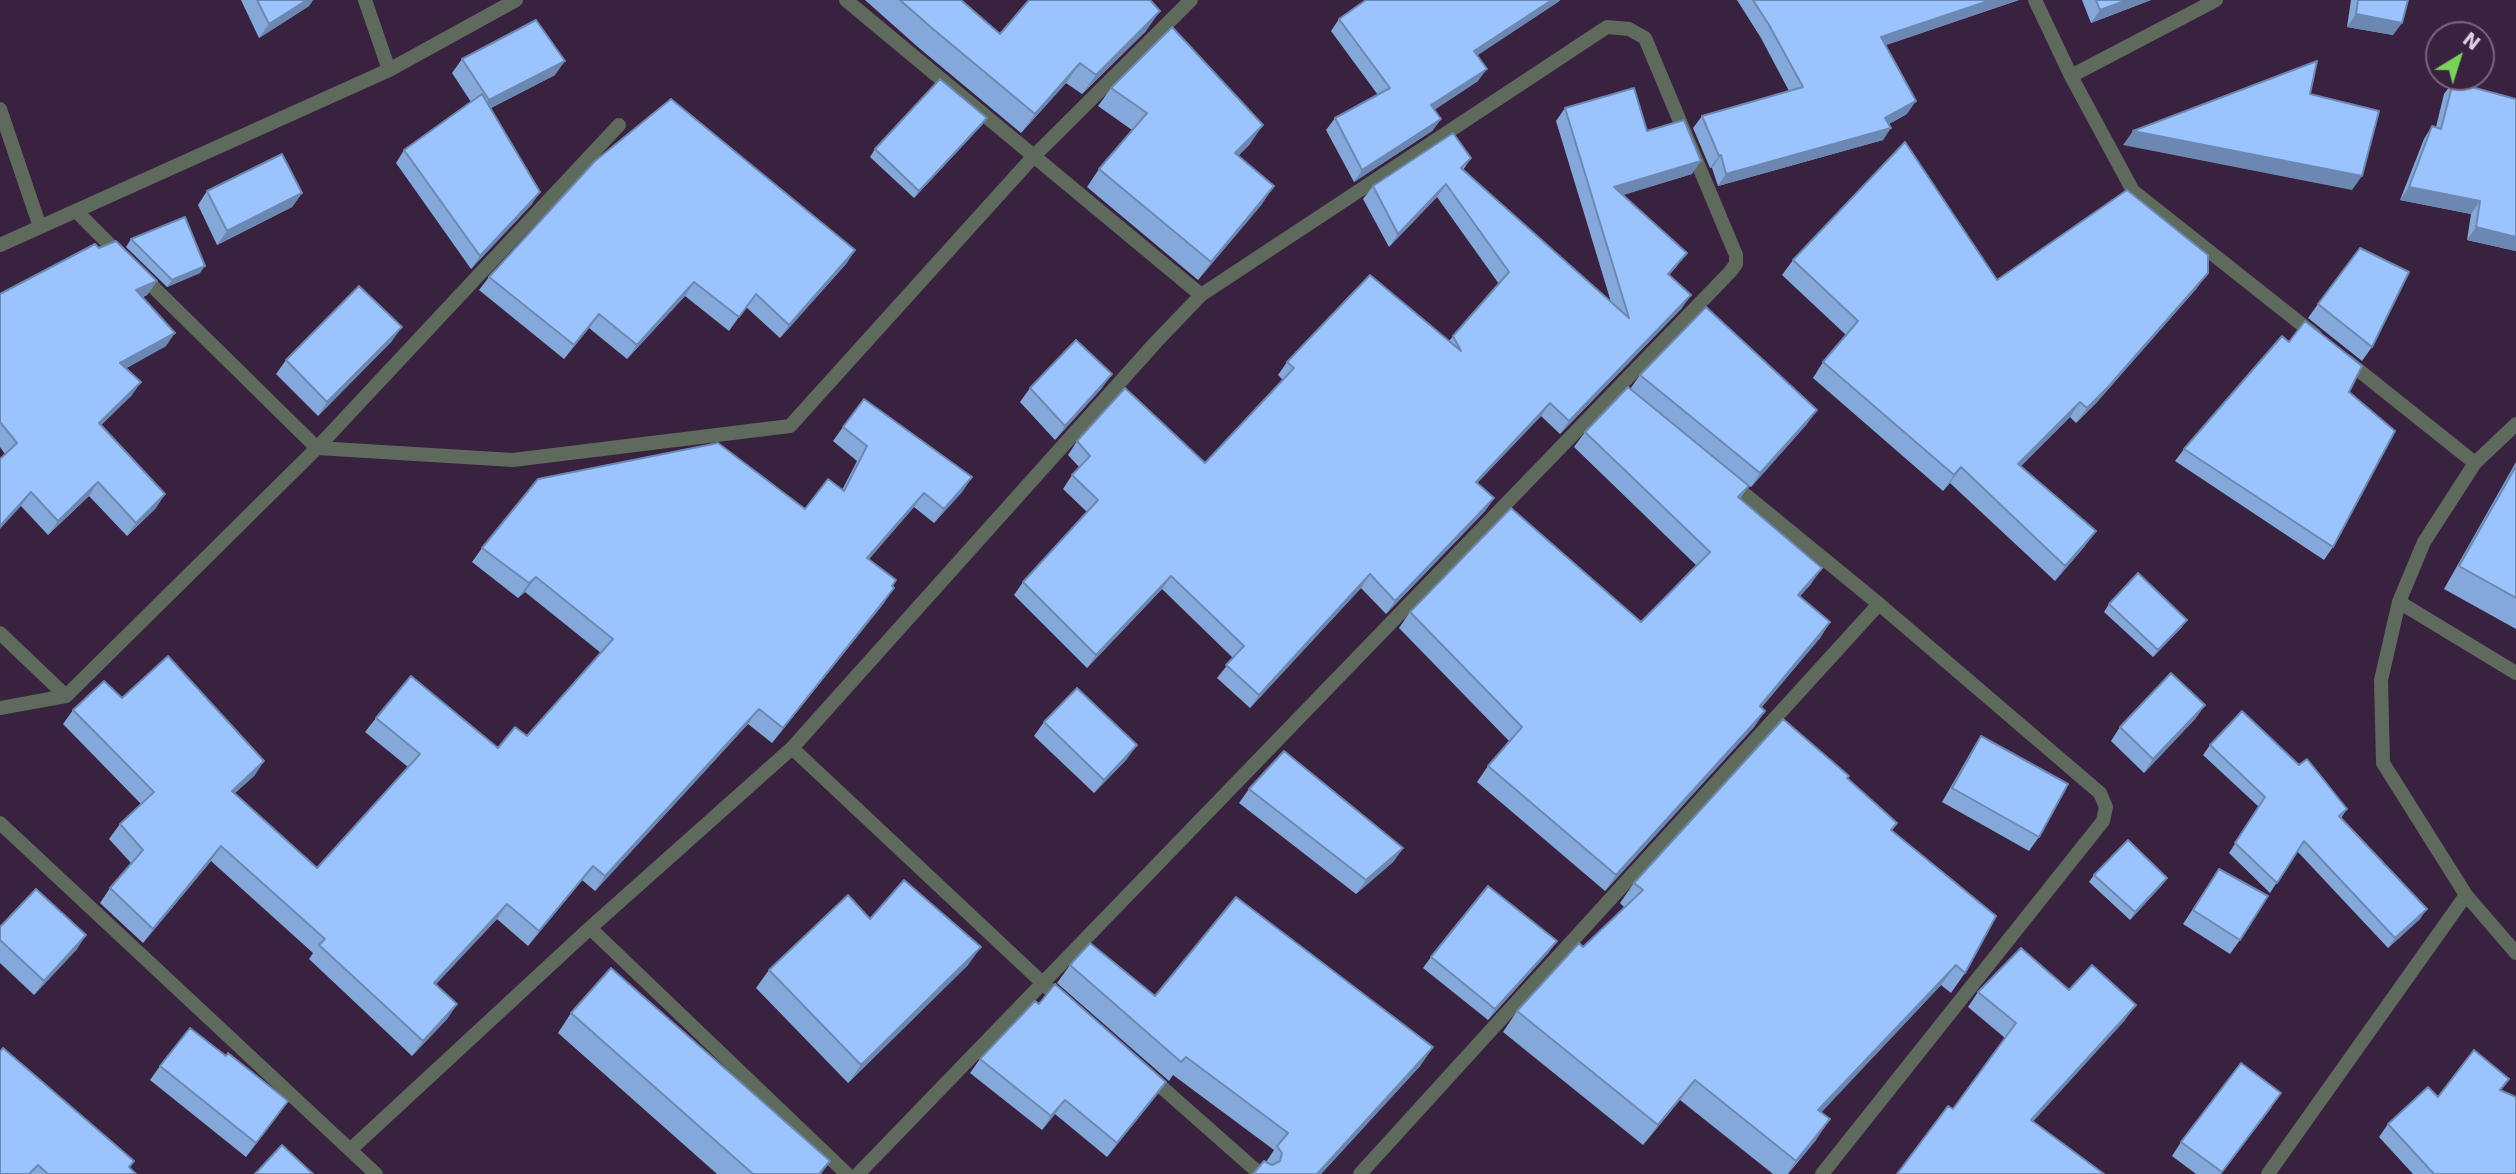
<!DOCTYPE html>
<style>
body{margin:0}
#map{position:relative;width:2516px;height:1174px;overflow:hidden;background:#392140;font-family:"DejaVu Sans",sans-serif}
canvas{display:block}
.north{position:absolute;left:2425px;top:21px;width:70px;height:70px;box-sizing:border-box;background:#392140;border:2px solid #7a6580;border-radius:50%;rotate:38deg;font-size:19px;font-weight:700;line-height:28px;text-align:center;color:#dbcce0}
.north::after{content:'';display:block;margin:auto;width:24px;height:32px;background:#78d158;clip-path:polygon(50% 0,100% 100%,50% 72%,0 100%)}
</style>
<div id="map">
<canvas width="2516" height="1174"></canvas>
<div class="north">N</div>
</div>
<script>
const g = document.querySelector('canvas').getContext('2d');
g.lineJoin = 'round';
const poly = rows => new Path2D(rows.map(r => 'M' + r).join(''));
function trace(path, color, width, dash) { g.strokeStyle = color; g.lineWidth = width; g.lineCap = dash ? 'butt' : 'round'; g.setLineDash(dash || []); g.stroke(path); }
function paint(path, color) { g.fillStyle = color; g.fill(path, 'evenodd'); }
trace(poly([
 [365,0,389,70],
 [2035,0,2071,76,2133,191,2315,335],
 [2071,76,2216,0],
 [0,109,40,227],
 [76,211,122,257],
 [0,245,389,70,516,0],
 [139,273,317,448,619,125],
 [2347,361,2475,463],
 [2516,424,2475,463,2424,542,2399,602,2381,680,2383,763,2466,895,2516,953],
 [1731,483,1879,604,2100,793,2106,807,2103,821,1822,1174],
 [2399,602,2516,673],
 [0,633,66,696],
 [0,708,66,696,317,448,513,460,790,426,1033,157,1191,0],
 [792,748,1049,989],
 [0,823,376,1174],
 [590,928,847,1174],
 [1149,1076,1260,1174],
 [350,1150,590,928,792,748,1156,342,1201,295,846,0],
 [858,1174,1730,272,1736,264,1736,255,1645,38,1629,29,1607,27,1201,295],
 [1360,1174,1879,604],
 [2268,1174,2466,895]
]), '#5e6a5b', 14);
paint(poly([
 [241,0,313,0,309,6,259,38],
 [865,0,961,0,1000,34,1146,31,1082,94,1066,83,1021,133,919,48],
 [1366,0,1560,0,1558,2,1477,55,1478,81,1434,110,1441,119,1432,131,1354,182,1326,130,1335,118,1378,95,1331,31,1339,19],
 [1737,0,2019,0,1885,45,1907,114,1889,124,1883,140,1718,186,1712,168,1710,168,1693,128,1702,116,1789,91,1761,38],
 [2082,0,2151,0,2091,23],
 [2351,0,2408,0,2393,35,2347,27],
 [462,59,555,75,491,108,532,204,471,269,396,163,404,150,471,102,452,73],
 [2453,82,2516,251,2467,240,2471,214,2400,200,2424,139,2432,126,2436,127,2444,94],
 [1111,88,1250,144,1238,156,1262,204,1198,280,1087,187,1099,169,1132,130,1098,106],
 [1565,108,1647,131,1692,174,1622,195,1677,266,1669,275,1682,308,1560,434,1541,416,1477,483,1494,498,1485,511,1386,614,1361,588,1250,708,1217,678,1233,658,1162,589,1087,668,1014,595,1023,582,1087,512,1063,489,1072,475,1080,468,1068,455,1077,441,1205,463,1283,380,1278,375,1287,362,1449,341,1499,284,1437,197,1389,247,1363,199,1373,186,1471,158,1463,170,1611,302,1556,121],
 [982,125,914,198,870,157,875,149],
 [207,191,302,193,292,207,217,245,198,205],
 [131,239,200,273,167,287,126,247],
 [99,248,157,281,147,295,143,297,166,346,126,368,132,395,101,425,156,508,127,536,89,496,48,535,21,506,5,454,0,447,0,294],
 [855,250,846,264,780,338,746,307,729,331,685,296,627,359,589,328,564,359,479,290,489,277],
 [1793,260,1997,280,2197,288,2097,402,2076,423,2070,417,2021,466,2085,546,2055,581,1950,483,1943,491,1813,378,1823,362,1846,335,1782,275],
 [2318,304,2372,347,2362,361,2308,318],
 [392,341,318,416,276,374,286,360],
 [1640,375,1807,424,1751,487,1630,389],
 [1030,388,1102,388,1055,440,1020,402],
 [843,427,972,477,962,492,934,523,914,507,869,559,892,586,884,603,772,743,748,724,595,891,582,880,528,946,497,919,436,984,457,1004,447,1019,412,1056,309,959,313,953,211,861,143,943,100,903,110,888,131,863,109,839,120,824,141,804,63,724,73,710,122,698,264,761,254,776,235,793,317,868,408,767,365,732,376,718,498,748,527,736,601,653,525,592,518,598,472,562,482,548,805,509,842,490,857,461,833,441],
 [1585,432,1749,486,1740,498,1811,584,1799,597,1830,622,1820,638,1761,708,1765,711,1754,727,1605,891,1477,782,1488,766,1509,741,1399,628,1410,612,1641,622,1696,565,1574,447],
 [2184,449,2333,547,2324,560,2175,461],
 [2516,462,2516,629,2444,589],
 [2109,604,2182,627,2153,657,2104,612],
 [2205,705,2195,719,2144,773,2111,741,2120,727],
 [1044,722,1127,759,1094,793,1034,736],
 [1981,736,2039,837,2029,851,1942,802,1972,750],
 [2210,745,2347,809,2341,818,2420,919,2388,948,2297,851,2270,893,2229,853,2259,807,2203,755],
 [1847,778,1892,831,1965,973,1951,993,1941,985,1821,1112,1816,1140,1788,1174,1773,1174,1680,1100,1643,1145,1503,1032,1517,1011,1624,907,1620,903,1634,883],
 [1249,789,1403,848,1393,862,1356,894,1239,803],
 [2219,869,2240,940,2230,954,2183,924],
 [2094,875,2162,885,2130,920,2089,882],
 [870,919,968,965,848,1083,756,988,769,970],
 [0,927,77,949,34,995,0,963],
 [1549,952,1488,1020,1423,968,1431,957],
 [1070,965,1155,996,1433,1047,1420,1066,1321,1174,1253,1174,1266,1162,1274,1150,1173,1075,1169,1081,1057,983],
 [2069,990,2125,1020,2033,1121,1953,1109,2005,1038,1968,1007,1978,992],
 [1039,1004,1156,1096,1107,1157,1055,1114,1042,1130,970,1073,980,1059],
 [571,1013,830,1161,821,1174,717,1174,558,1033],
 [0,1052,129,1168,136,1174,0,1174],
 [160,1066,278,1115,246,1157,150,1080],
 [2501,1091,2516,1174,2413,1174,2379,1137,2388,1124,2438,1097],
 [2272,1107,2221,1174,2196,1174,2172,1156,2181,1142]
]), '#85a8da');
paint(poly([
 [307,0,313,0,309,6,259,38,269,24],
 [1552,0,1560,0,1558,2,1466,63,1474,51],
 [1991,0,2019,0,1872,50,1881,37],
 [2127,0,2151,0,2091,23,2100,10],
 [1160,11,1146,31,1082,94,1096,75],
 [2356,14,2402,23,2393,35,2347,27],
 [565,61,555,75,479,114,489,100],
 [1080,63,1066,83,1021,133,1035,114],
 [1487,69,1478,81,1423,117,1431,105],
 [1916,101,1907,114,1876,131,1885,118],
 [987,118,982,125,914,198,919,191],
 [1441,119,1432,131,1354,182,1362,170],
 [1263,125,1250,144,1222,171,1235,153],
 [1891,128,1883,140,1718,186,1726,174],
 [2133,131,2362,176,2352,190,2123,145],
 [1721,155,1712,168,1710,168,1719,156],
 [1701,161,1692,174,1604,201,1614,187],
 [1446,184,1437,197,1389,247,1398,234],
 [1274,186,1262,204,1198,280,1211,262],
 [2409,187,2480,201,2471,214,2400,200],
 [540,192,532,204,471,269,480,256],
 [302,193,292,207,217,245,227,231],
 [2476,227,2516,237,2516,251,2467,240],
 [855,250,846,264,780,338,789,325],
 [1687,253,1677,266,1659,287,1668,274],
 [205,266,200,273,167,287,172,280],
 [2208,273,2197,288,2097,402,2076,423,2087,408],
 [157,281,147,295,127,303,136,290],
 [694,282,685,296,627,359,637,345],
 [1691,295,1682,308,1560,434,1569,421],
 [599,314,589,328,564,359,574,345],
 [402,327,392,341,318,416,327,402],
 [175,333,166,346,111,377,120,363],
 [1112,374,1102,388,1055,440,1065,426],
 [141,382,132,395,89,437,99,423],
 [2080,402,2070,417,2007,479,2018,464],
 [1550,403,1541,416,1466,495,1476,482],
 [1817,410,1807,424,1751,487,1760,473],
 [1961,467,1950,483,1943,491,1954,475],
 [972,477,962,492,934,523,944,509],
 [98,482,89,496,48,535,58,521],
 [31,492,21,506,0,529,0,526],
 [924,493,914,507,857,573,867,558],
 [165,494,156,508,127,536,136,523],
 [1494,498,1485,511,1386,614,1395,601],
 [2096,531,2085,546,2055,581,2065,566],
 [1822,568,1811,584,1787,611,1798,595],
 [1370,574,1361,588,1250,708,1259,695],
 [1171,576,1162,589,1087,668,1096,655],
 [536,577,525,592,518,598,529,583],
 [894,588,884,603,772,743,783,728],
 [2187,620,2182,627,2153,657,2158,650],
 [1830,622,1820,638,1749,722,1760,706],
 [2205,705,2195,719,2144,773,2153,759],
 [759,709,748,724,595,891,605,876],
 [1765,711,1754,727,1605,891,1616,875],
 [1137,745,1127,759,1094,793,1104,780],
 [264,761,254,776,221,805,232,791],
 [221,846,211,861,143,943,153,929],
 [1403,848,1393,862,1356,894,1366,880],
 [593,866,582,880,528,946,539,931],
 [2167,878,2162,885,2130,920,2135,912],
 [507,904,497,919,424,997,434,983],
 [2427,909,2420,919,2388,948,2395,938],
 [86,935,77,949,34,995,44,981],
 [1557,941,1549,952,1488,1020,1495,1009],
 [981,947,968,965,848,1083,861,1065],
 [1956,965,1941,985,1804,1131,1818,1110],
 [457,1004,447,1019,412,1056,423,1041],
 [2136,1005,2125,1020,2021,1135,2031,1120],
 [1433,1047,1420,1066,1321,1174,1317,1174],
 [1695,1080,1680,1100,1643,1145,1658,1125],
 [1166,1082,1156,1096,1107,1157,1117,1143],
 [1065,1100,1055,1114,1042,1130,1051,1116],
 [288,1101,278,1115,246,1157,256,1143],
 [1830,1119,1816,1140,1787,1174,1796,1161]
]), '#6c88b2');
const building = poly([
 [257,0,307,0,269,24,257,0],
 [900,0,961,0,1000,34,1029,0,1150,0,1160,11,1096,75,1080,63,1035,114,933,29,900,0],
 [1366,0,1552,0,1474,51,1487,69,1431,105,1441,119,1362,170,1335,118,1390,88,1339,19,1366,0],
 [1753,0,1991,0,1881,37,1916,101,1885,118,1891,128,1726,174,1721,155,1719,156,1702,116,1803,87,1769,25,1753,0],
 [2096,0,2127,0,2100,10,2096,0],
 [2358,0,2408,0,2402,23,2356,14,2358,0],
 [536,20,565,61,489,100,462,59,536,20],
 [1172,27,1263,125,1235,153,1274,186,1211,262,1099,169,1147,113,1111,88,1172,27],
 [2317,61,2310,94,2379,111,2362,176,2133,131,2317,61],
 [940,79,987,118,919,191,875,149,940,79],
 [2453,82,2516,99,2516,237,2476,227,2480,201,2409,187,2432,126,2441,129,2453,82],
 [1634,88,1647,131,1684,120,1701,161,1614,187,1687,253,1668,274,1691,295,1569,421,1550,403,1476,482,1494,498,1395,601,1370,574,1259,695,1226,665,1244,646,1171,576,1096,655,1023,582,1098,500,1072,475,1090,456,1077,441,1125,388,1205,463,1294,368,1287,362,1370,275,1461,351,1453,336,1509,272,1446,184,1398,234,1373,186,1453,133,1471,158,1461,168,1629,318,1565,108,1634,88],
 [482,94,540,192,480,256,404,150,482,94],
 [671,99,855,250,789,325,756,294,739,317,694,282,637,345,599,314,574,345,489,277,595,161,671,99],
 [1905,142,1997,280,2127,190,2208,255,2208,273,2108,387,2087,408,2080,402,2018,464,2096,531,2065,566,1961,467,1954,475,1823,362,1858,321,1793,260,1905,142],
 [282,154,302,193,227,231,207,191,282,154],
 [185,217,205,266,172,280,131,239,185,217],
 [116,241,157,281,136,290,175,333,120,363,141,382,99,423,165,494,136,523,98,482,58,521,31,492,0,526,0,459,17,443,0,422,0,294,95,244,99,248,116,241],
 [2360,248,2409,272,2372,347,2318,304,2360,248],
 [359,286,402,327,327,402,286,360,359,286],
 [1706,307,1817,410,1760,473,1640,375,1706,307],
 [2305,321,2362,366,2349,392,2395,431,2333,547,2184,449,2282,336,2289,342,2305,321],
 [1076,340,1112,374,1065,426,1030,388,1076,340],
 [1628,387,1749,486,1738,497,1822,568,1798,595,1830,622,1760,706,1765,711,1616,875,1488,766,1522,727,1410,612,1511,508,1641,622,1710,552,1585,432,1628,387],
 [864,399,972,477,944,509,924,493,867,558,896,580,892,586,894,588,783,728,759,709,605,876,593,866,539,931,507,904,434,983,457,1004,423,1041,319,945,325,939,221,846,153,929,110,888,143,850,120,824,154,792,73,710,104,681,122,698,168,656,264,761,232,791,317,868,420,754,376,718,411,676,498,748,515,727,527,736,613,639,536,577,529,583,482,548,538,479,718,443,805,509,828,479,844,491,867,446,843,427,864,399],
 [2516,466,2516,598,2459,566,2516,466],
 [2138,573,2187,620,2158,650,2109,604,2138,573],
 [2171,673,2205,705,2153,759,2120,727,2171,673],
 [1077,688,1137,745,1104,780,1044,722,1077,688],
 [2242,711,2299,765,2307,759,2347,809,2339,816,2427,909,2395,938,2304,841,2277,883,2235,843,2265,797,2210,745,2242,711],
 [1783,719,1849,776,1847,778,1897,823,1891,830,1996,916,1965,973,1956,965,1818,1110,1830,1119,1796,1161,1695,1080,1658,1125,1517,1011,1579,943,1583,947,1643,890,1634,883,1783,719],
 [1981,736,2068,784,2039,837,1952,788,1981,736],
 [1284,751,1403,848,1366,880,1249,789,1284,751],
 [2128,840,2167,878,2135,912,2094,875,2128,840],
 [2219,869,2268,896,2240,940,2193,910,2219,869],
 [904,880,981,947,861,1065,769,970,848,895,870,919,904,880],
 [1488,886,1557,941,1495,1009,1431,957,1488,886],
 [36,889,86,935,44,981,0,940,0,927,36,889],
 [1236,897,1433,1047,1317,1174,1253,1174,1264,1161,1272,1165,1280,1161,1282,1153,1277,1146,1288,1133,1186,1057,1181,1062,1070,965,1090,943,1155,996,1236,897],
 [2021,948,2069,990,2092,965,2136,1005,2031,1120,2104,1174,1897,1174,1948,1106,1953,1109,2016,1023,1978,992,2021,948],
 [611,968,830,1161,819,1174,753,1174,571,1013,611,968],
 [1055,984,1166,1082,1117,1143,1065,1100,1051,1116,980,1059,1035,1001,1039,1004,1055,984],
 [190,1028,226,1056,228,1053,288,1101,256,1143,160,1066,190,1028],
 [3,1048,134,1161,129,1167,136,1174,48,1174,38,1165,29,1174,0,1174,0,1052,3,1048],
 [2474,1050,2509,1079,2500,1090,2516,1097,2516,1174,2434,1174,2388,1124,2428,1087,2438,1097,2474,1050],
 [2241,1063,2281,1093,2222,1172,2181,1142,2241,1063],
 [282,1145,313,1174,255,1174,282,1145]
]);
paint(building, '#9bc3fe');
trace(building, '#6c88b2', 2);
</script>
